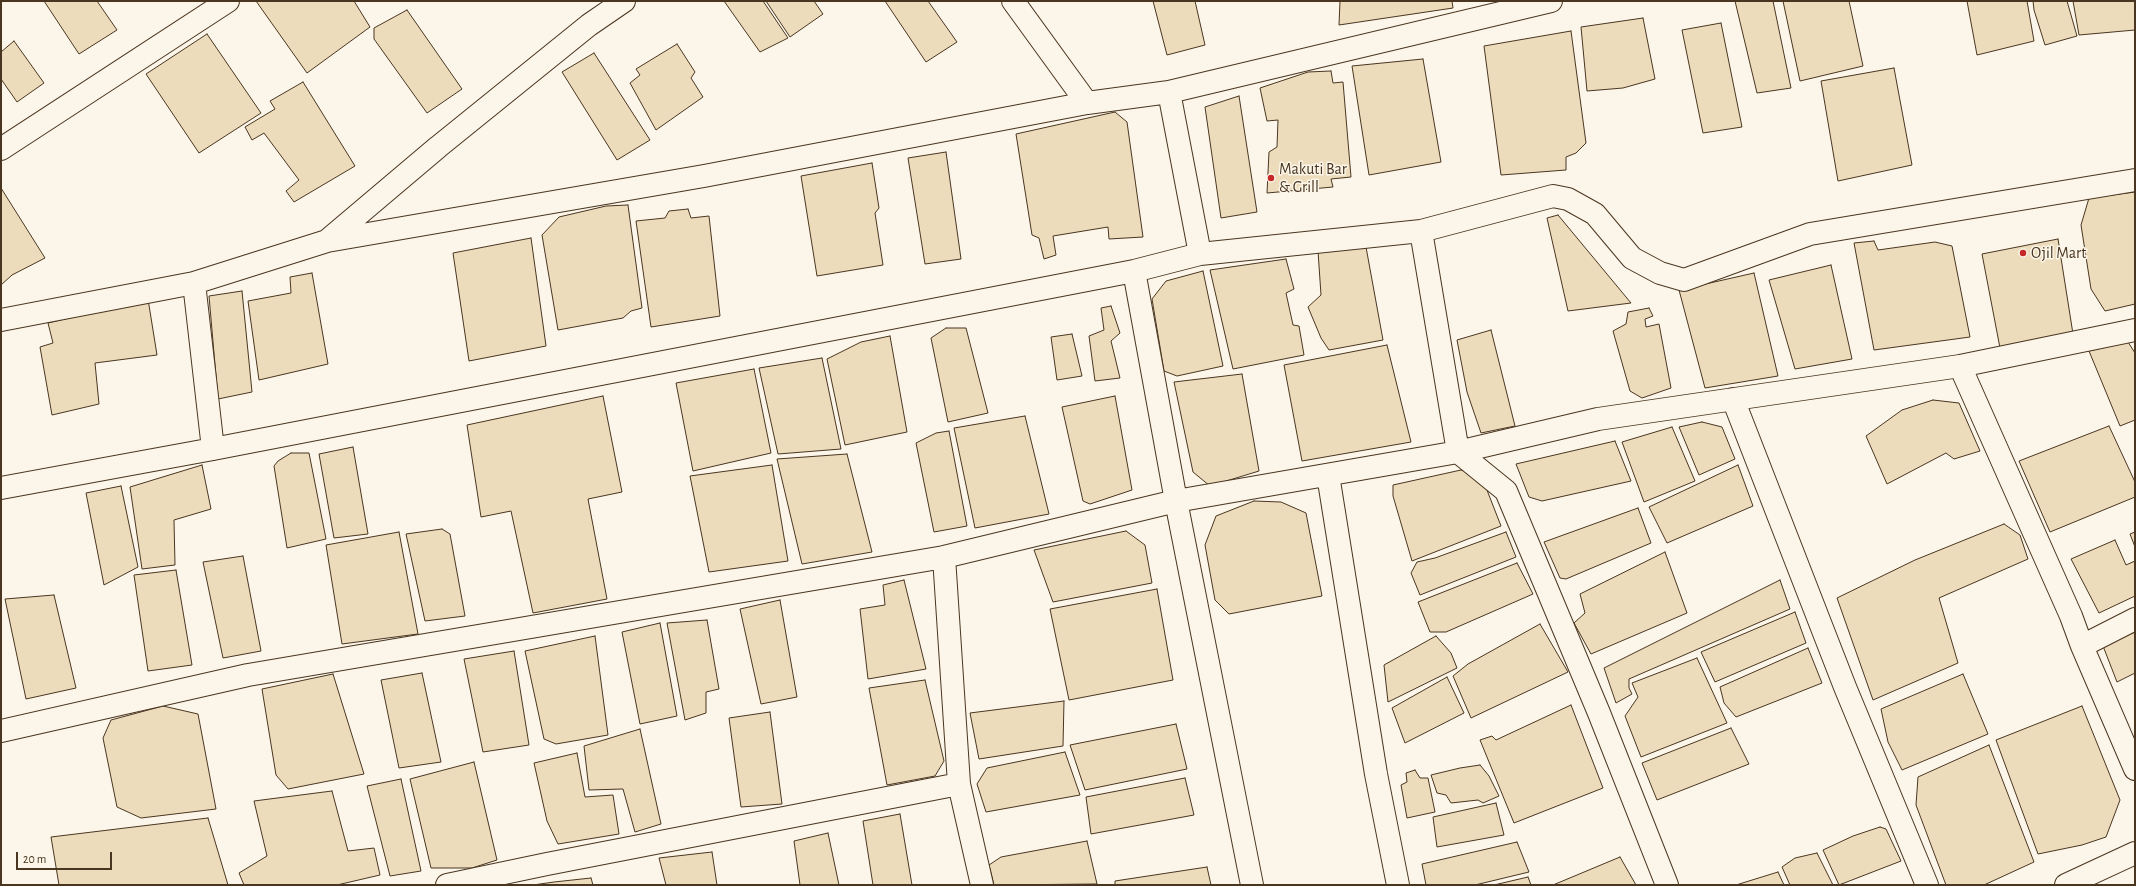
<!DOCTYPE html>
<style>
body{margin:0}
#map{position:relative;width:2136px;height:886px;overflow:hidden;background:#fbf6e9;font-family:"Alegreya Sans",sans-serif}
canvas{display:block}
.frame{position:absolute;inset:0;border:2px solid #4a3520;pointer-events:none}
.scale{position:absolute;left:16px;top:852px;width:96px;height:18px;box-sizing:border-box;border:2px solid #4a3520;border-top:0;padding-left:5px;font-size:12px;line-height:14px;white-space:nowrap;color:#4a3520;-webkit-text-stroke:3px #fbf6e9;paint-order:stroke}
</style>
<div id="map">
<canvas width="2136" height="886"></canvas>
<div class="frame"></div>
<div class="scale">20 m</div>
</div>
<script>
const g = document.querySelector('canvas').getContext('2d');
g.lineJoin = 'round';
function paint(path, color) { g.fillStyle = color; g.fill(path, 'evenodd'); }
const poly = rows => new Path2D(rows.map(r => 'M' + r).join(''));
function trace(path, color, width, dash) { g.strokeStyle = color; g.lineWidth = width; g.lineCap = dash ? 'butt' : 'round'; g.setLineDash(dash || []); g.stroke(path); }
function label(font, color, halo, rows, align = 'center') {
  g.font = font + ' "Alegreya Sans",sans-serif'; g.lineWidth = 3; g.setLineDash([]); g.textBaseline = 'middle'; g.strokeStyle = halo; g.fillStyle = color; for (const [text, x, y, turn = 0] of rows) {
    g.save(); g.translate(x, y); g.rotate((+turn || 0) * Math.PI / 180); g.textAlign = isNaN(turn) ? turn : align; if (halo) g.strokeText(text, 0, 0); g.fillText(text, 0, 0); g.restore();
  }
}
const building = poly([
 [44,1,97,1,117,30,79,54,44,1],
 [256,1,354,1,370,27,307,73,256,1],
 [724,1,763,1,788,38,760,52,724,1],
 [766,1,814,1,823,14,790,37,766,1],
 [885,1,928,1,957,42,926,62,885,1],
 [1153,1,1195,1,1205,45,1167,55,1153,1],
 [1340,1,1452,1,1453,8,1339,25,1340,1],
 [1735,1,1773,1,1791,88,1757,93,1735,1],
 [1783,1,1849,1,1863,66,1800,81,1783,1],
 [1967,1,2027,1,2034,41,1977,55,1967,1],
 [2033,1,2067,1,2077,36,2045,45,2034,10,2033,1],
 [2073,1,2135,1,2135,30,2079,35,2073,1],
 [407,10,462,89,427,113,374,39,374,28,407,10],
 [1643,18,1655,79,1623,88,1587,91,1581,27,1643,18],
 [1721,23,1742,127,1703,133,1682,30,1721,23],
 [1571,31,1586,143,1576,153,1566,157,1566,170,1501,175,1484,46,1571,31],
 [207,34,261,113,199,153,146,74,207,34],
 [14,41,44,83,17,102,1,79,1,52,14,41],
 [677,44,695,72,691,78,703,97,656,130,630,83,640,75,636,69,677,44],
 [594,53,650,140,617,160,562,72,594,53],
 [1423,59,1441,162,1369,175,1352,66,1423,59],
 [1894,68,1912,165,1838,181,1821,81,1894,68],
 [1331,71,1333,83,1343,82,1351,177,1331,179,1333,187,1267,193,1269,152,1277,147,1278,120,1267,121,1260,88,1308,72,1331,71],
 [303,82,355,166,294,202,286,191,299,180,264,133,252,140,245,127,275,109,270,101,303,82],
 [1239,96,1257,212,1221,218,1205,107,1239,96],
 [1115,112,1127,122,1143,237,1109,239,1108,227,1053,236,1056,255,1044,259,1039,238,1032,235,1016,134,1115,112],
 [946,152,961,259,925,264,908,158,946,152],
 [872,163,879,208,875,213,883,265,817,276,801,176,872,163],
 [1,188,45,258,12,275,1,285,1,188],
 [2135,192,2135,304,2105,311,2091,289,2081,225,2089,198,2135,192],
 [628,205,642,308,631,311,623,318,558,330,542,235,559,217,606,206,628,205],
 [688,209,691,218,709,216,720,316,651,327,636,221,665,218,669,211,688,209],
 [1558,215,1631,303,1568,311,1547,218,1558,215],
 [531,238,546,346,469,361,453,253,531,238],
 [2058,239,2073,334,2000,348,1982,254,2058,239],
 [1874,241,1878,250,1935,242,1952,246,1970,337,1874,350,1854,243,1874,241],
 [1366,247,1383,340,1329,350,1321,338,1308,307,1321,295,1318,251,1366,247],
 [1286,259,1294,289,1286,293,1293,325,1299,326,1304,355,1233,369,1210,270,1286,259],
 [1831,265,1852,359,1795,369,1769,280,1831,265],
 [1203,271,1223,366,1177,376,1164,371,1152,299,1166,281,1203,271],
 [312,273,328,364,259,380,248,301,291,293,290,277,312,273],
 [1754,273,1778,376,1705,388,1679,290,1754,273],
 [242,291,252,392,218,399,209,296,242,291],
 [148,299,157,355,95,363,99,404,52,415,40,347,53,343,48,323,148,299],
 [1111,306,1120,333,1111,341,1120,378,1095,381,1089,336,1104,330,1101,308,1111,306],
 [1649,308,1653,316,1645,319,1646,327,1659,324,1671,388,1642,398,1630,391,1613,331,1626,324,1628,312,1649,308],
 [946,328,966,328,988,413,948,422,931,338,946,328],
 [1491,330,1515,426,1481,433,1467,392,1457,340,1491,330],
 [1072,334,1082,376,1057,380,1051,337,1072,334],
 [890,336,907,432,845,445,827,359,861,342,890,336],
 [2128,342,2135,353,2135,420,2120,426,2089,351,2128,342],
 [1387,345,1411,442,1302,461,1284,365,1387,345],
 [822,358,841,449,778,454,759,368,822,358],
 [754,369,771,453,693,471,676,383,754,369],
 [1242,374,1259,471,1210,486,1193,472,1174,382,1242,374],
 [603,396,622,492,588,499,607,599,533,613,511,511,481,517,467,425,603,396],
 [1115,396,1132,490,1090,504,1083,501,1062,407,1115,396],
 [1933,400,1959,403,1980,451,1954,459,1946,453,1887,484,1866,436,1902,410,1933,400],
 [1025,416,1049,514,975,528,954,428,1025,416],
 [1702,422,1722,427,1735,459,1699,475,1679,427,1702,422],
 [2109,426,2135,482,2135,497,2050,532,2019,461,2109,426],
 [1672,427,1695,481,1644,502,1622,442,1672,427],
 [949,431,967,526,934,532,916,443,936,433,949,431],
 [1615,441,1631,481,1542,501,1529,497,1516,464,1615,441],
 [353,447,368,534,334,538,319,454,353,447],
 [291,453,309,453,326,539,287,548,274,466,278,461,291,453],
 [847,454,872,552,802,564,777,459,847,454],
 [202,465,211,509,174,520,175,565,142,569,130,487,202,465],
 [772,465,788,561,709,572,690,476,772,465],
 [1738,465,1753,506,1667,543,1649,507,1738,465],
 [1461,470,1479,476,1485,485,1501,526,1412,561,1393,496,1393,485,1461,470],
 [121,486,138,567,104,585,86,493,121,486],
 [1254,501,1281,502,1306,513,1322,596,1229,614,1215,600,1205,545,1216,516,1254,501],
 [1638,508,1651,543,1566,579,1560,578,1544,542,1638,508],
 [2004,524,2020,535,2028,559,1939,598,1958,663,1873,700,1837,598,1915,560,2004,524],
 [442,529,450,534,465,616,425,621,406,534,442,529],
 [1126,531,1145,545,1152,583,1053,602,1034,550,1126,531],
 [399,532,418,634,342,644,326,545,399,532],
 [1506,532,1516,557,1420,595,1411,573,1417,562,1435,558,1506,532],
 [2135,532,2135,547,2130,534,2135,532],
 [2115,540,2126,565,2135,561,2135,596,2099,613,2071,559,2115,540],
 [1665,552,1687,613,1591,654,1574,623,1585,613,1580,594,1665,552],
 [243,556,261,651,223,658,203,562,243,556],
 [1517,563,1533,594,1446,632,1430,632,1418,602,1517,563],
 [176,570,192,665,148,671,134,575,176,570],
 [904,580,926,669,868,679,860,609,885,605,883,585,904,580],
 [1780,580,1790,609,1629,679,1629,688,1632,694,1616,703,1604,668,1780,580],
 [1157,589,1173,680,1069,700,1050,609,1157,589],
 [54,595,76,688,26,699,5,599,54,595],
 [780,600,797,697,761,704,740,609,780,600],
 [1795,612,1806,643,1715,682,1701,652,1795,612],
 [707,620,719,689,706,692,706,713,685,720,667,623,707,620],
 [660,623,677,716,640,724,622,632,660,623],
 [1540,624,1568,672,1471,718,1453,676,1468,664,1540,624],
 [2135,632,2135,673,2117,682,2103,646,2135,632],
 [595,636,608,735,556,744,544,739,525,651,595,636],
 [1436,636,1451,653,1457,668,1388,702,1384,665,1436,636],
 [1808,648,1822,683,1736,717,1724,703,1720,687,1808,648],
 [514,651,529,745,483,752,464,659,514,651],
 [1697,658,1727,723,1641,757,1625,716,1638,697,1632,683,1697,658],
 [422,673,441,762,399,768,381,680,422,673],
 [333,674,364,774,288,789,276,775,262,689,333,674],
 [1963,674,1988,734,1902,770,1888,742,1881,709,1963,674],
 [1447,677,1464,713,1405,743,1392,708,1447,677],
 [925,680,944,761,935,776,887,785,869,688,925,680],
 [1064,701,1063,746,979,759,970,713,1064,701],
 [1571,705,1603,788,1514,823,1480,740,1492,736,1496,740,1571,705],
 [163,706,198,714,216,809,141,818,117,807,103,738,111,720,163,706],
 [2082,706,2120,800,2106,837,2082,845,2038,854,1996,740,2082,706],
 [770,712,782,804,741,807,729,718,770,712],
 [1176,724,1187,769,1085,790,1070,745,1176,724],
 [1731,728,1749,764,1657,800,1642,763,1731,728],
 [640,729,661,824,635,832,623,789,589,790,584,746,640,729],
 [1989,745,2034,862,1984,885,1946,885,1916,805,1918,777,1989,745],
 [1065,752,1080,795,986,812,977,784,987,768,1065,752],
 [577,753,585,797,613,795,619,834,558,844,547,821,534,763,577,753],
 [474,762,497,860,472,868,431,868,410,779,474,762],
 [1480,765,1489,776,1499,796,1483,803,1478,800,1451,803,1446,795,1437,793,1431,775,1460,768,1480,765],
 [1415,770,1420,778,1428,778,1435,812,1407,818,1401,785,1407,782,1406,773,1415,770],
 [1185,778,1194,815,1091,834,1086,797,1185,778],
 [401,779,421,871,390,876,367,786,401,779],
 [332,791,348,851,374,848,380,875,337,885,244,885,239,873,267,856,254,801,332,791],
 [1496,803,1504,835,1437,847,1433,817,1496,803],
 [900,814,912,885,873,885,863,821,900,814],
 [208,818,228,885,59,885,51,837,208,818],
 [1880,827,1886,829,1901,861,1839,885,1823,850,1853,836,1880,827],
 [828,833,839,885,800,885,794,841,828,833],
 [1087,841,1097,884,994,885,989,865,1001,857,1087,841],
 [1517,842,1529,872,1475,885,1426,885,1422,864,1517,842],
 [712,852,717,885,666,885,659,858,712,852],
 [1817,853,1833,885,1790,885,1782,867,1795,858,1817,853],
 [1620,857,1636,885,1553,885,1620,857],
 [1207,867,1211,885,1115,885,1115,881,1207,867],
 [1778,872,1784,885,1736,885,1778,872],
 [1528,877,1531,885,1494,885,1528,877],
 [591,878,593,885,533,885,554,882,591,878]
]);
paint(building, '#ecdcbc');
trace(building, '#4a3520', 1);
const street = poly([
 [1013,1,1087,103],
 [1169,92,1200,254],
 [1,149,228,1],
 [1421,231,1458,452,1506,491,1599,713,1667,885],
 [328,240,438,147,589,25,624,1],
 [1134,271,1176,501,1252,885],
 [194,283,213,449],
 [1,320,194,283,327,241,704,176,1087,103,1169,92,1551,1],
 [1960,366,2071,616,2082,646,2135,769],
 [1733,399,1845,687,1927,885],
 [1328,475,1376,774,1398,885],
 [1,488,213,449,1134,271,1200,254,1421,231,1553,196,1568,199,1595,214,1632,258,1660,273,1684,280,1810,234,2135,180],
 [944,557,959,784,982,885],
 [2082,646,2135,619],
 [1,731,248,675,944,557,1176,501,1458,452,1598,419,1960,366,2135,330],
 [447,885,547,864,959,784],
 [2066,885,2135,853]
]);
trace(street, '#4a3520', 24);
trace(street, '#fbf6e9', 22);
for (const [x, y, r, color] of [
 [1271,178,4,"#c62828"],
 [2023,253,4,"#c62828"]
]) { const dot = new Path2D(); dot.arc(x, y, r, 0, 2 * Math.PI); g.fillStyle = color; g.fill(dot); trace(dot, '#fbf6e9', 1.5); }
label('16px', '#4a3520', '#fbf6e9', [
 ["Makuti Bar",1279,169],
 ["& Grill",1279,187],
 ["Ojil Mart",2031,253]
], 'left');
</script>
